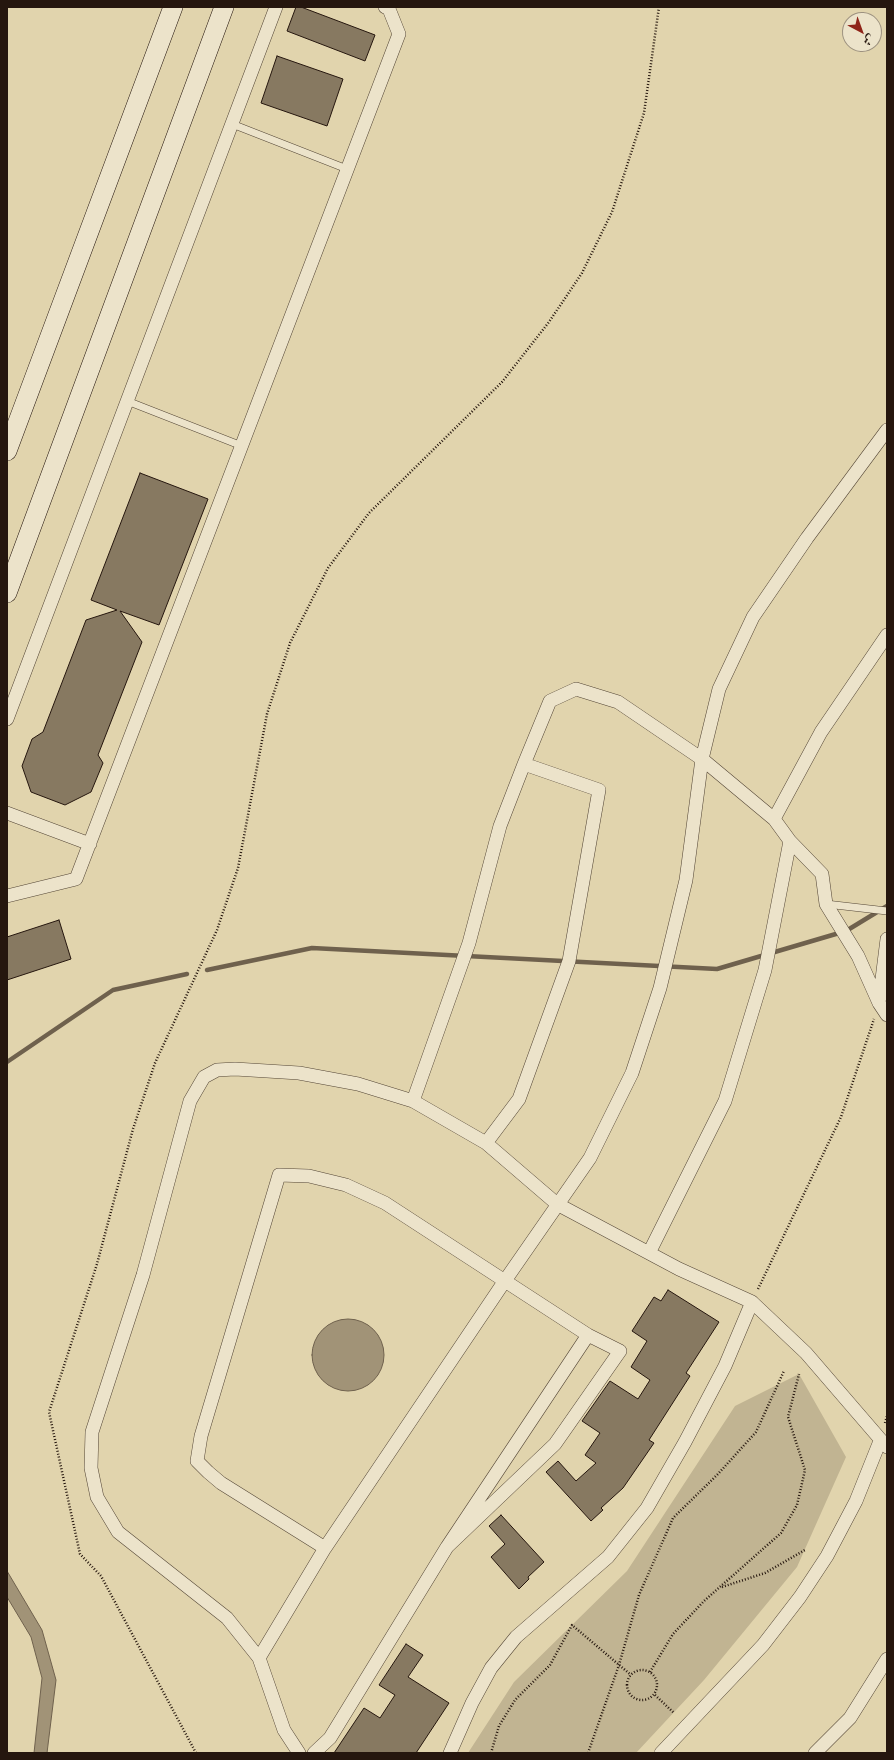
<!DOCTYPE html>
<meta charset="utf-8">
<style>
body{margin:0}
#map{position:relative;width:894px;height:1760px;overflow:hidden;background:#e1d4ad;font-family:"Libre Caslon Text",Amiri,serif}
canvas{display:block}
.frame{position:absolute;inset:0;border:8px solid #25160e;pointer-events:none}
.north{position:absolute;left:842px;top:12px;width:40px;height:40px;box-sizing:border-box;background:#ece3ca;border:1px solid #9c917f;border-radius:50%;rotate:139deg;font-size:11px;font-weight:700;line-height:16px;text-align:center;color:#25160e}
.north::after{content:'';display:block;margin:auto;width:14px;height:18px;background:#8f2418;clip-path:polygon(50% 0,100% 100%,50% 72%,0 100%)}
</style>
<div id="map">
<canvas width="894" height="1760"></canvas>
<div class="frame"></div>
<div class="north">ش</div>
</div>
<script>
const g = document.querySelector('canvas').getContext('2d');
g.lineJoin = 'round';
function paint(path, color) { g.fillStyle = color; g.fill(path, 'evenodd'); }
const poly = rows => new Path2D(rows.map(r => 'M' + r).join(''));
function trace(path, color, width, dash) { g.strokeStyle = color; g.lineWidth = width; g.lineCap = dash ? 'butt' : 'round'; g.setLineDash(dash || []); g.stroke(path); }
paint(poly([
 [799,1374,846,1457,797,1567,704,1680,636,1753,468,1753,514,1682,627,1571,735,1406]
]), '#c1b492');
const water = poly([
 '312 1355a36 36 0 1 1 72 0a36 36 0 1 1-72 0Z',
 [7,1571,42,1630,56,1680,47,1753,34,1753,42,1678,31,1637,7,1597,7,1571]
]);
paint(water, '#a19377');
trace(water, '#6f614d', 1);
trace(poly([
 [207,970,312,948,717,969,846,931,887,906],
 [7,1062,113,990,187,974]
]), '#6f614d', 4.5);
const building = poly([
 [296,7,301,7,375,35,365,61,287,31,296,7],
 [277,56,343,79,327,126,261,103,277,56],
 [140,473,208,499,159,625,120,611,142,642,98,755,103,763,91,792,65,805,31,792,22,766,32,739,43,732,86,620,117,610,91,600,140,473],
 [59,920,71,959,7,980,7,937,59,920],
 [668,1290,719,1322,686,1373,690,1376,649,1440,654,1443,623,1488,601,1508,603,1510,591,1521,546,1472,558,1461,576,1481,596,1463,585,1455,600,1433,582,1421,610,1381,638,1399,650,1380,631,1367,647,1341,632,1331,654,1297,661,1301,668,1290],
 [501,1515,544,1562,528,1577,529,1579,519,1589,491,1557,505,1544,489,1526,501,1515],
 [406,1644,423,1655,408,1677,449,1703,416,1753,334,1753,364,1708,380,1718,395,1695,379,1685,406,1644]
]);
paint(building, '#877961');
trace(building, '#25160e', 1);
const service = poly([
 [232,124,347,169],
 [127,401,242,446],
 [826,904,887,911]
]);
const minor = poly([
 [7,719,276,7],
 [7,813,90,844],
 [774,819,821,732,887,635],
 [7,896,76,879,399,34,389,9,385,7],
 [879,1003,887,939],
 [413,1101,469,943,500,826,524,764,550,701,576,689,618,702,702,759,774,819,790,841,822,874,826,904,858,956,879,1003,887,1015],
 [486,1143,519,1099,569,961,599,790,524,764],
 [649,1253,725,1101,765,970,790,841],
 [752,1302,806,1353,887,1447],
 [325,1548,221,1483,208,1472,197,1461,201,1436,279,1175,309,1176,346,1185,385,1203,588,1335,620,1351,555,1444,447,1547,588,1335],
 [259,1658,325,1548,504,1282,590,1158,632,1073,660,988,686,880,702,759,719,689,753,617,807,538,887,430],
 [299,1753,284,1730,259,1658,227,1618,118,1532,97,1497,91,1468,92,1432,143,1275,190,1101,204,1077,217,1070,235,1069,299,1073,358,1084,413,1101,486,1143,557,1204,679,1269,752,1302,725,1366,685,1442,647,1508,608,1557,516,1637,491,1668,472,1703,450,1753],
 [314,1753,330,1738,447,1547],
 [661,1753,763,1645,800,1597,827,1556,856,1501,880,1441],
 [815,1753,850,1718,887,1659]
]);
const secondary = poly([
 [7,451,173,7],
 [7,593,224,7]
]);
trace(service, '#544636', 8);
trace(minor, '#544636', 14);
trace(secondary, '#25160e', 20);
trace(poly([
 [758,1289,841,1117,874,1019],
 [885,1423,887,1416],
 [722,1587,765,1573,805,1550],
 '627 1685a15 15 0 1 1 30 0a15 15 0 1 1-30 0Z',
 [650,1672,673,1634,704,1601,781,1533,797,1505,805,1470,788,1417,799,1374],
 [655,1695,674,1713],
 [196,1753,101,1576,80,1554,49,1412,97,1264,133,1129,155,1063,217,930,238,868,267,714,290,643,328,568,369,513,502,382,549,322,582,273,612,212,644,113,659,7],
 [491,1753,499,1726,515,1700,550,1665,572,1625,631,1675],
 [588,1753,619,1665,639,1595,673,1518,718,1474,756,1432,784,1371]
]), '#25160e', 2.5, [1, 2]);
trace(service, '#ece3ca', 7);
trace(minor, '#ece3ca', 13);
trace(secondary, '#ece3ca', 19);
</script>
